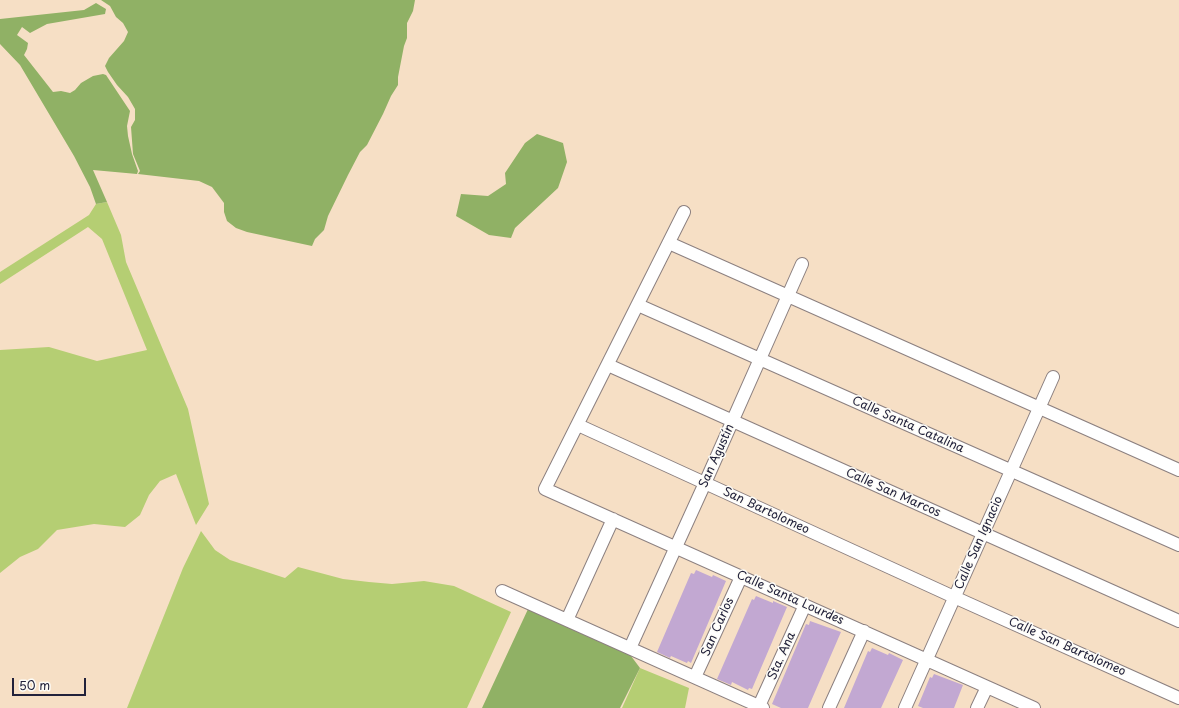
<!DOCTYPE html>
<meta charset="utf-8">
<style>
body{margin:0}
#map{position:relative;width:1179px;height:708px;overflow:hidden;background:#f6dfc5;font-family:"Playpen Sans",sans-serif}
canvas{display:block}
.scale{position:absolute;left:12px;top:678px;width:74px;height:18px;box-sizing:border-box;border:2px solid #22223b;border-top:0;padding-left:5px;font-size:12px;line-height:14px;white-space:nowrap;color:#22223b;-webkit-text-stroke:3px #fdfcf7;paint-order:stroke}
</style>
<div id="map">
<canvas width="1179" height="708"></canvas>
<div class="scale">50 m</div>
</div>
<script>
const g = document.querySelector('canvas').getContext('2d');
g.lineJoin = 'round';
function paint(path, color) { g.fillStyle = color; g.fill(path, 'evenodd'); }
const poly = rows => new Path2D(rows.map(r => 'M' + r).join(''));
function trace(path, color, width, dash) { g.strokeStyle = color; g.lineWidth = width; g.lineCap = dash ? 'butt' : 'round'; g.setLineDash(dash || []); g.stroke(path); }
function label(font, color, halo, rows, align = 'center') {
  g.font = font + ' "Playpen Sans",sans-serif'; g.lineWidth = 3; g.setLineDash([]); g.textBaseline = 'middle'; g.strokeStyle = halo; g.fillStyle = color; for (const [text, x, y, turn = 0] of rows) {
    g.save(); g.translate(x, y); g.rotate((+turn || 0) * Math.PI / 180); g.textAlign = isNaN(turn) ? turn : align; if (halo) g.strokeText(text, 0, 0); g.fillText(text, 0, 0); g.restore();
  }
}
paint(poly([
 [107,202,121,235,126,262,188,409,209,504,196,525,176,474,160,481,149,495,140,515,125,527,94,524,57,530,38,549,20,557,0,573,0,350,49,347,97,361,147,350,102,239,88,227,0,284,0,272,89,215,96,204],
 [201,531,215,550,230,560,285,578,298,567,343,579,369,582,392,584,424,581,454,586,511,612,467,708,127,708,183,568],
 [640,668,689,688,685,708,622,708]
]), '#b5ce73');
paint(poly([
 [101,0,415,0,413,11,407,23,407,38,404,46,398,77,398,85,391,96,383,114,367,145,360,152,348,175,328,216,324,230,315,239,312,246,247,232,236,228,227,221,224,212,224,203,212,187,199,181,138,174,140,171,133,154,131,127,135,120,135,109,128,97,117,85,108,72,105,66,109,58,124,41,128,32,123,23,116,17,110,6],
 [96,3,106,9,105,14,47,24,30,33,22,27,17,35,28,43,27,49,24,55,53,92,61,91,70,93,75,90,81,83,93,76,103,74,106,75,130,111,127,126,128,136,132,154,138,171,137,174,93,170,107,202,96,204,90,187,74,156,20,65,0,44,0,19,84,10],
 [537,134,563,143,567,162,558,188,515,228,511,238,489,235,456,216,461,194,488,196,506,184,505,173,525,143],
 [529,607,628,652,640,668,620,708,482,708]
]), '#90b165');
paint(poly([
 [696,570,712,577,713,575,726,581,691,663,688,661,687,663,671,656,670,658,657,652,691,573,694,574],
 [756,596,773,603,773,601,787,607,752,689,749,688,748,690,732,682,731,685,717,679,752,599,754,600],
 [810,621,841,632,808,708,781,708,772,704,806,624,809,625],
 [872,648,888,655,889,653,903,660,881,708,844,708,868,651,870,652],
 [934,674,963,685,954,708,923,708,918,706,930,677,932,678]
]), '#c2a8d2');
const street = poly([
 [684,212,545,489,1034,708],
 [669,243,1179,470],
 [638,305,1179,545],
 [608,365,1179,621],
 [578,425,954,597,1179,698],
 [502,591,763,708],
 [567,620,613,519],
 [630,648,705,483,802,264],
 [695,677,741,577],
 [759,706,805,605],
 [829,708,864,631],
 [905,708,1053,377],
 [977,708,987,687]
]);
trace(street, '#8c8080', 14);
trace(street, '#fff', 12);
label('12px', '#22223b', '#fdfcf7', [
 ["Calle Santa Catalina",908,425,24],
 ["San Agustín",717,456,-66],
 ["Calle San Marcos",893,493,24],
 ["San Bartolomeo",766,511,25],
 ["Calle San Ignacio",979,543,-66],
 ["Calle Santa Lourdes",790,598,24],
 ["San Carlos",718,627,-66],
 ["Calle San Bartolomeo",1067,647,24],
 ["Sta. Ana",782,656,-66]
]);
</script>
